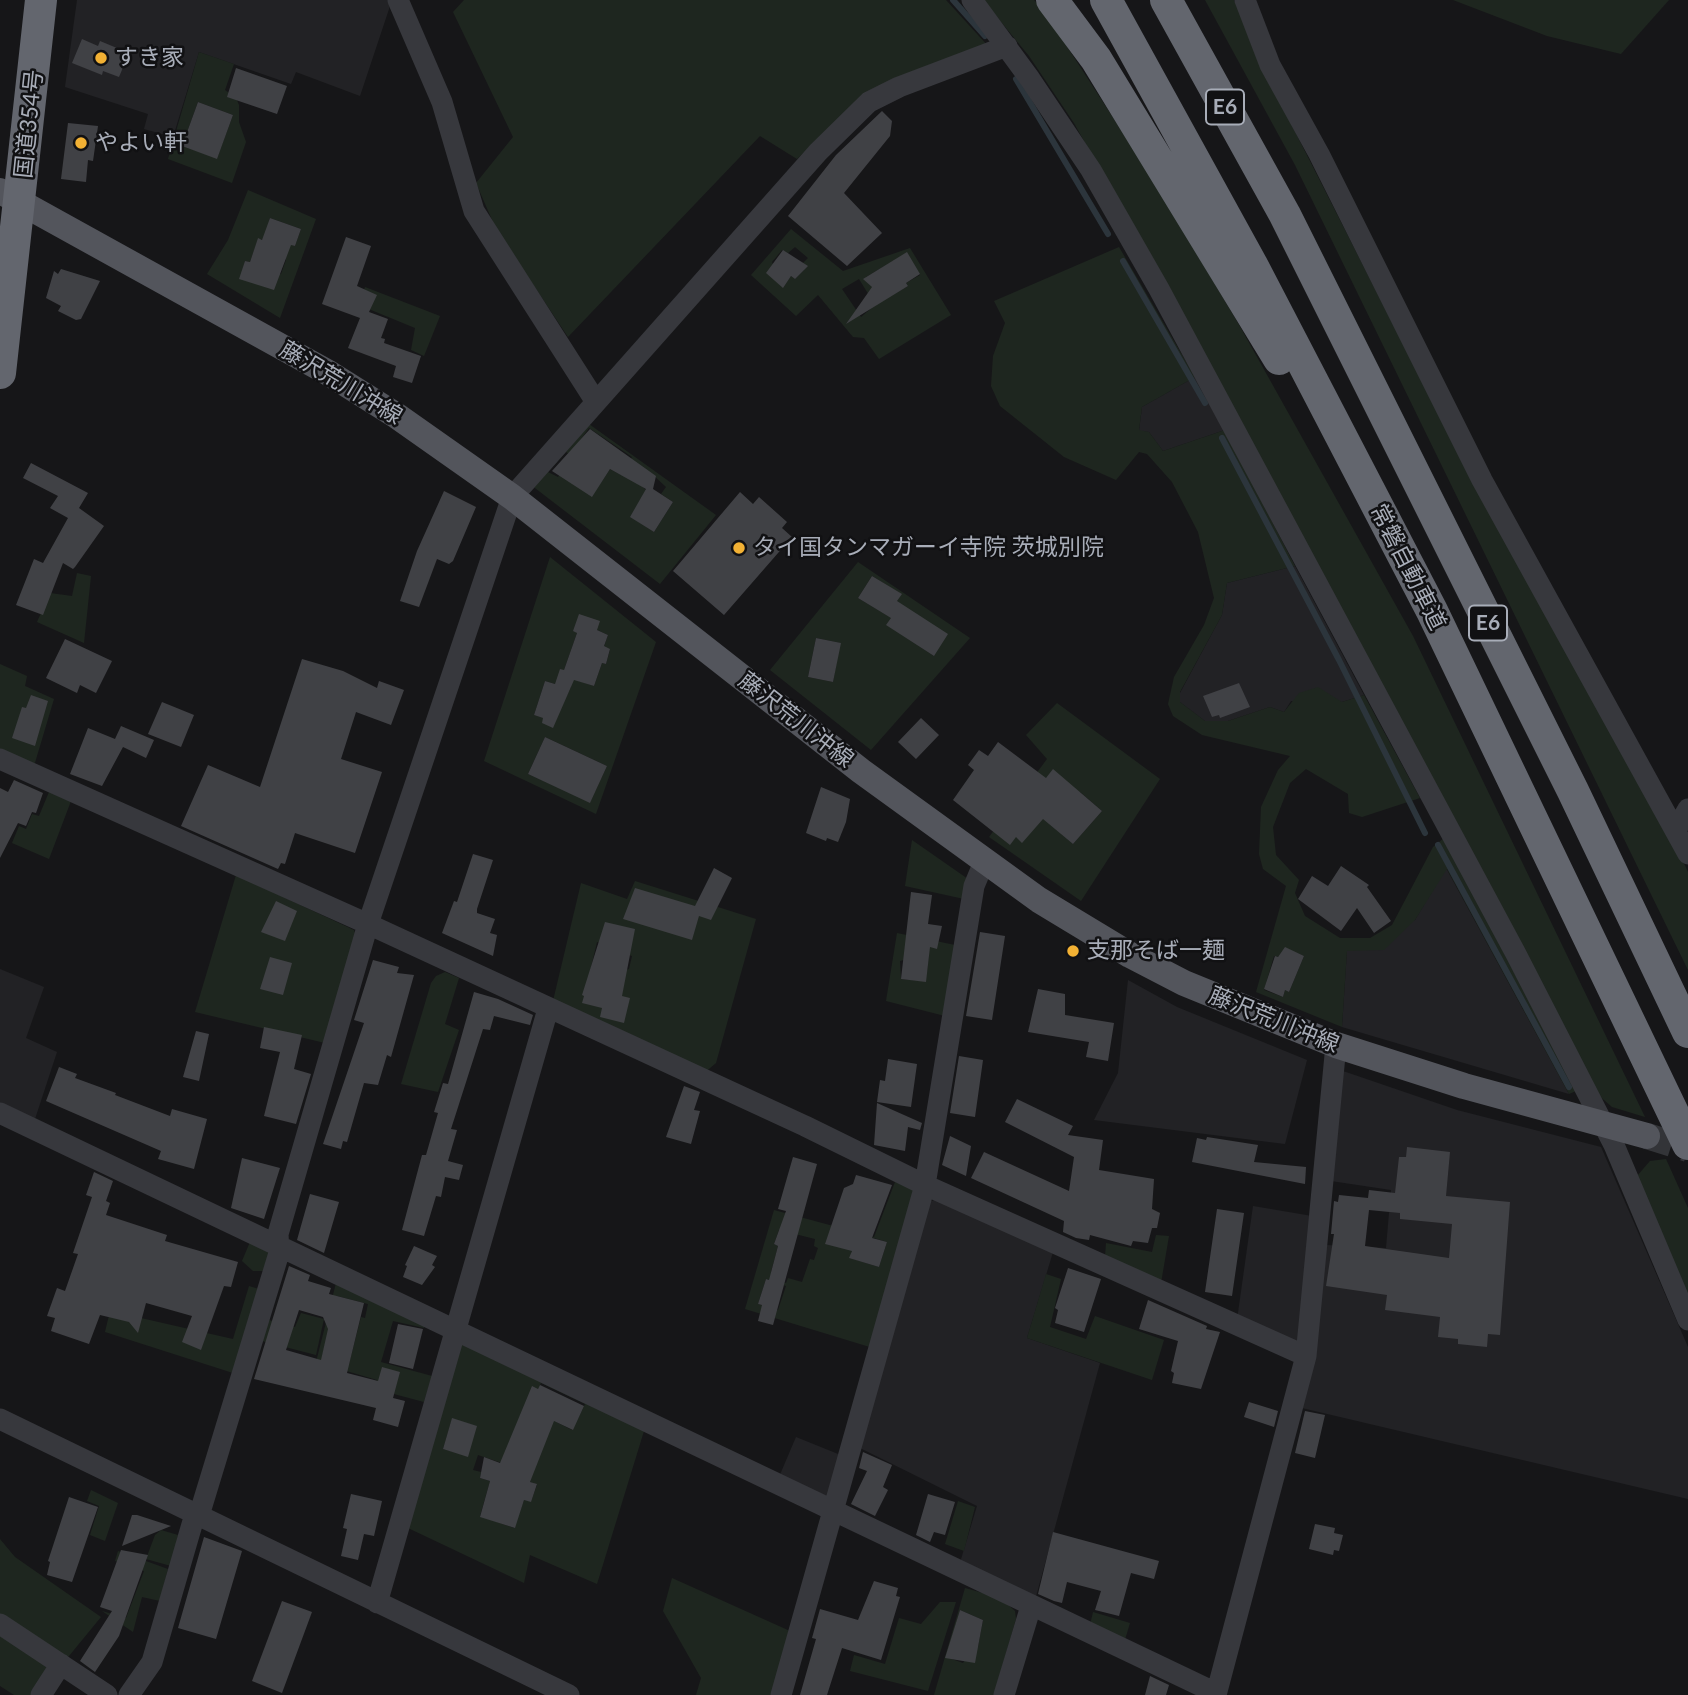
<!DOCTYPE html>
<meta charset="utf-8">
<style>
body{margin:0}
canvas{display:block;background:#161618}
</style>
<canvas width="1688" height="1695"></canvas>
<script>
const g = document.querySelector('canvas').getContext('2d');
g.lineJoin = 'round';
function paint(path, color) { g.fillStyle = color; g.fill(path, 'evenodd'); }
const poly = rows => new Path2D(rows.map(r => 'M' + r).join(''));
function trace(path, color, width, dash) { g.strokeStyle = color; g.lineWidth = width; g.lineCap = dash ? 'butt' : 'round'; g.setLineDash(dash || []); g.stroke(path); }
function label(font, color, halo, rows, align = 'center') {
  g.font = font + ' Lato,"Noto Sans JP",sans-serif'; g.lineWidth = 5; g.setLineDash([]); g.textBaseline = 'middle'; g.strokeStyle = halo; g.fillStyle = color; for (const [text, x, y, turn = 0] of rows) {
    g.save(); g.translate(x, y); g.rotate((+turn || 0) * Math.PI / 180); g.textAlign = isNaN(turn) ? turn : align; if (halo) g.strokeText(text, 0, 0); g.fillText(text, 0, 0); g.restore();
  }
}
paint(poly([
 [77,0,388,0,390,6,360,96,296,72,291,84,199,52,173,137,144,129,148,114,65,87],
 [1195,377,1225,430,1163,451,1149,432,1139,431,1142,407],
 [1295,566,1364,695,1342,702,1291,701,1284,712,1270,707,1228,721,1205,721,1180,702,1180,693,1222,615,1227,583],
 [1446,868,1569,1094,1342,1027,1347,950,1415,920],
 [0,969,44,987,26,1038,57,1052,35,1119,0,1103],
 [1128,980,1177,1007,1307,1060,1285,1144,1094,1120,1118,1073],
 [1343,1071,1457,1110,1601,1147,1688,1347,1688,1499,1302,1408,1326,1245,1386,1248,1391,1190,1331,1181],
 [937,1199,1053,1252,1027,1338,1100,1363,1035,1600,959,1566,977,1506,860,1448,929,1202],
 [1253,1206,1312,1216,1300,1339,1294,1343,1237,1320],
 [796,1437,843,1456,832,1498,779,1477]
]), '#222225');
paint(poly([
 [464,0,946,0,988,46,865,94,797,159,760,136,568,337,496,229,476,183,513,137,453,12],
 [983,0,1034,0,1042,8,1147,170,1238,323,1413,636,1645,1117,1612,1107,1596,1093,1280,495,1074,123,1029,56],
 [1205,0,1234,0,1259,61,1482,499,1682,859,1688,872,1688,970,1295,165],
 [1453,0,1669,0,1621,54,1547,36],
 [199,52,234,64,225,90,236,98,239,105,239,122,246,142,232,183,168,159],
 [198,102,233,115,217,158,182,146],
 [248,190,316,219,280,318,207,274,228,240],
 [270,218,301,229,295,246,273,238,286,260,281,274,240,279,245,261,250,262,258,239,265,240],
 [791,229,843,271,910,248,951,315,879,359,864,338,853,337,818,295,796,316,751,275],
 [795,247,808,258,800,266,804,270,795,279,791,276,783,287,772,262,782,250,788,253],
 [907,253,920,275,906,283,908,286,882,301,866,277],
 [859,279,875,305,861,317,842,289],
 [1119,247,1195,377,1142,407,1139,430,1149,432,1163,451,1225,430,1295,566,1227,583,1222,615,1180,692,1180,702,1205,721,1228,721,1270,707,1284,712,1299,693,1318,687,1342,702,1364,695,1420,798,1362,817,1349,813,1348,794,1306,769,1290,783,1273,827,1276,855,1299,880,1295,893,1305,916,1340,938,1370,938,1392,925,1433,847,1444,838,1576,1091,1569,1094,1447,869,1415,920,1384,950,1347,951,1342,1027,1256,992,1286,886,1263,869,1259,854,1261,807,1278,770,1290,756,1202,735,1173,716,1168,704,1174,677,1204,625,1214,598,1198,532,1172,482,1147,454,1139,452,1116,480,1064,457,1000,406,991,386,993,356,1005,323,994,301],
 [1285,948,1304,956,1289,992,1285,990,1283,997,1264,990,1274,956,1278,957],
 [365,287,440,316,424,356,411,350,415,328,359,305],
 [589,424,716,515,660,584,531,485],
 [589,428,632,457,621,475,610,469,592,496,560,474,558,477,548,472,566,452,577,459,579,442],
 [651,473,666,487,661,494,673,502,654,532,631,517,646,490,642,486],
 [550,557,656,642,596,814,484,761],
 [573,630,597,630,608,635,604,646,610,650,606,664,602,663,594,686,567,677,571,687,554,721,534,715,545,681,555,684,564,670,577,633],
 [545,737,607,766,590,802,528,774],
 [858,562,970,638,871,750,770,670],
 [872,576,901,594,888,616,858,598],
 [900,604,934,656,887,625],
 [816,638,840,643,833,682,808,677],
 [77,573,91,576,84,643,37,622,50,593,72,596],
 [0,664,27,676,25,686,54,699,34,766,0,749],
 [1057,703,1160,779,1081,901,989,837,1047,759,1026,735],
 [1080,792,1102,811,1073,844,1051,825],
 [49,792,71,801,49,859,12,843,19,826,26,829,32,814,39,816],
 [912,840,968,879,964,899,905,886],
 [236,875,354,930,356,937,325,1043,195,1012],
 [635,881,756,919,716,1063,703,1074,553,1001,581,883,627,899],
 [597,942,627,949,626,954,632,956,629,969,588,980],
 [897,933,955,945,945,1016,886,1001],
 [929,953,927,972,921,981,901,979,900,961],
 [445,972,459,978,445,1024,459,1030,438,1092,401,1084,431,983,436,976],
 [1666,1159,1688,1208,1688,1299,1637,1176,1650,1161],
 [895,1182,914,1189,873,1348,745,1309,774,1210,874,1237],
 [779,1230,815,1239,814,1246,818,1248,814,1260,810,1259,802,1282,788,1278,786,1283,777,1280,771,1272,778,1246,774,1244],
 [857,1233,887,1242,879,1267,850,1258],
 [766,1279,786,1286,778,1310,758,1304],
 [1156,1235,1169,1236,1161,1283,1105,1257,1106,1243,1152,1252],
 [250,1242,271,1254,264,1271,253,1271,242,1261],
 [1046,1274,1061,1279,1050,1327,1086,1339,1095,1316,1164,1340,1152,1380,1027,1338],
 [336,1283,426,1323,424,1328,393,1321,381,1362,432,1376,424,1402,375,1389,377,1380,316,1362],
 [337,1296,368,1304,365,1318,361,1317,349,1364,322,1357],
 [249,1286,259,1289,233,1373,105,1332,110,1311,233,1339],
 [301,1313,324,1319,316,1355,258,1340,265,1319,295,1327],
 [457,1339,644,1431,597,1584,530,1555,524,1583,408,1528],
 [541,1383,585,1404,572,1430,529,1408],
 [452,1419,476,1426,467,1456,443,1449],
 [478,1455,532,1473,530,1482,537,1485,531,1501,524,1500,514,1528,480,1516,490,1481,480,1478,481,1472,473,1470],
 [91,1490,118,1503,105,1541,90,1535,99,1506,87,1501],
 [958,1501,975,1507,964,1551,945,1544],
 [161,1530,178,1535,171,1566,146,1559,155,1535],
 [0,1539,15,1557,101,1617,37,1695,14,1695,0,1686],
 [118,1551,168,1569,160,1601,142,1597,133,1632,102,1611,126,1618,144,1571,115,1561],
 [672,1578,790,1631,774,1695,696,1695,701,1678,663,1611],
 [965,1588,1001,1598,1015,1611,1016,1619,994,1695,934,1695],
 [960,1610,983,1620,978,1647,975,1646,963,1663,946,1657],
 [940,1602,956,1602,928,1691,850,1671,854,1655,885,1664,899,1618,921,1624],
 [1093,1612,1130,1623,1124,1643,1090,1625]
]), '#1e261f');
trace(poly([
 [953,0,985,36],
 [1016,79,1108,234],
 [1123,261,1205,403],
 [1222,438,1339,660,1425,833],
 [1438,845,1569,1087]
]), '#2c353c', 6);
paint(poly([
 [82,39,98,46,100,41,129,53,119,77,103,71,102,75,72,63],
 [236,68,287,86,277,114,227,97],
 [198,102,233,115,217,159,182,146],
 [882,111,892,121,890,136,844,193,882,233,847,266,788,216,836,155],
 [68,123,98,126,93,161,88,160,86,182,61,179],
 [270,218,301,229,295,246,291,245,274,290,239,279,245,261,250,262,258,238,262,240],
 [346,237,371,246,357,286,377,295,369,312,388,319,381,338,385,339,384,343,421,356,412,383,393,377,396,366,348,348,360,318,322,304],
 [783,250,808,266,795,279,791,276,783,288,766,273],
 [907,252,920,274,906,283,908,286,846,324,872,287,863,279],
 [61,269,100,281,81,319,76,320,58,311,61,306,46,298,54,271,58,274],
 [590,429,656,476,653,489,673,502,654,532,630,517,646,489,610,469,592,497,552,471],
 [31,463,88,493,79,508,104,526,75,567,73,569,63,563,43,615,16,605,34,559,43,563,68,518,50,508,58,496,23,478],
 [444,491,476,507,453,561,449,564,437,559,419,607,400,601,417,551],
 [740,492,753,504,759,497,787,522,782,528,792,537,724,615,673,571],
 [872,576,902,594,897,601,948,634,934,656,886,625,891,618,858,598],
 [579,614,600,621,597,630,608,635,604,646,610,649,606,664,602,663,594,686,574,680,553,728,542,723,543,718,534,715,545,681,555,684,560,669,564,670,577,633,573,631],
 [816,638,841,643,833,682,808,677],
 [65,639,112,661,96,693,80,685,77,693,46,678],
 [302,659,343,671,377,688,379,681,404,690,391,725,356,712,341,759,382,772,355,853,295,833,285,864,281,863,278,869,181,826,208,765,260,787],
 [1239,683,1250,707,1220,718,1219,715,1212,717,1203,696],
 [31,695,48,701,35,746,12,738,22,707,26,708],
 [162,702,194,715,181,747,148,734],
 [921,718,939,735,916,759,898,742],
 [121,726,154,740,146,758,123,747,102,786,70,774,88,728,115,739],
 [545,737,607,766,590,803,528,774],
 [998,742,1046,778,1053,769,1102,811,1073,844,1043,819,1022,843,1016,837,1010,845,953,800,974,770,968,765,979,750,988,756],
 [14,780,43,793,36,813,32,812,26,826,18,823,0,858,0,788,8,792],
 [821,787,850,799,846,822,838,842,827,838,826,841,806,833],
 [473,854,493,860,477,909,477,913,495,919,490,933,497,935,493,956,442,933,454,901,457,902],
 [1341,866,1369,885,1367,887,1391,921,1374,933,1357,908,1341,931,1298,899,1312,876,1328,886],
 [714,868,732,878,711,920,699,916,692,940,623,919,635,888,695,906],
 [911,892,932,895,928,924,942,926,937,949,930,947,926,982,901,979],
 [276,901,297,911,285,941,261,932],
 [605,922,635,929,622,996,630,998,624,1023,600,1017,602,1008,582,1003,584,996,582,995],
 [980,932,1005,936,992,1020,966,1016],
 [1285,947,1304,956,1289,992,1285,990,1283,997,1264,989,1275,956,1278,957],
 [270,957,292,963,283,995,260,989],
 [373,960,399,967,397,973,414,975,391,1057,387,1055,378,1085,364,1083,347,1142,343,1141,341,1149,323,1144,364,1023,354,1020],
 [1038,989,1065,994,1065,1015,1114,1023,1108,1061,1086,1057,1089,1042,1028,1032],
 [474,992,498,999,533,1015,530,1025,494,1016,490,1030,483,1029,451,1129,457,1130,448,1161,463,1165,459,1180,445,1177,441,1197,436,1196,424,1236,402,1230,422,1155,426,1155,438,1113,434,1112,443,1083,448,1084],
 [264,1027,302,1035,294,1069,311,1074,296,1124,264,1116,280,1052,260,1048],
 [196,1031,209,1034,199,1081,183,1077],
 [959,1056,983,1060,975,1117,950,1113],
 [888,1059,917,1064,911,1107,877,1102,880,1080,885,1081],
 [59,1067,77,1074,75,1078,116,1093,115,1095,170,1116,172,1109,207,1119,194,1169,158,1159,161,1151,46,1101],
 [684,1086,700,1092,694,1110,700,1111,691,1144,666,1137],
 [1017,1099,1073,1126,1068,1135,1103,1140,1099,1170,1154,1179,1152,1209,1160,1213,1157,1228,1152,1228,1148,1243,1133,1241,1131,1246,1090,1235,1089,1240,1076,1238,1063,1232,1064,1221,971,1178,984,1152,1069,1191,1074,1157,1005,1122],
 [877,1103,922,1123,920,1130,908,1127,905,1151,874,1145],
 [950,1136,971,1146,966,1176,942,1165],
 [1207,1137,1258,1145,1254,1162,1306,1167,1305,1184,1192,1162,1197,1138,1206,1140],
 [1407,1147,1450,1152,1446,1196,1510,1202,1500,1335,1488,1334,1487,1347,1458,1344,1458,1339,1438,1337,1440,1317,1385,1310,1387,1295,1326,1286,1334,1234,1331,1234,1334,1201,1338,1202,1339,1195,1368,1198,1369,1190,1395,1193,1399,1157,1406,1157],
 [1369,1210,1400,1213,1400,1219,1452,1224,1449,1258,1365,1246],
 [793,1157,817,1164,773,1325,758,1321,762,1305,758,1304,766,1279,769,1280,778,1246,774,1244,786,1211,778,1209],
 [242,1158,280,1168,264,1219,231,1208],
 [94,1172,113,1181,106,1201,110,1203,106,1215,167,1235,165,1241,238,1262,231,1287,224,1286,201,1350,182,1342,192,1316,146,1303,138,1333,129,1322,100,1315,89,1344,51,1331,55,1318,47,1316,57,1288,65,1291,78,1254,73,1253,92,1197,86,1195],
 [856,1175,892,1185,872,1238,887,1242,879,1267,849,1258,852,1251,825,1244,844,1188,853,1184],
 [310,1194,339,1202,324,1253,297,1240],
 [1217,1209,1244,1213,1232,1296,1205,1292],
 [414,1246,437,1256,432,1265,435,1267,422,1285,403,1277,407,1266,405,1265],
 [289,1266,310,1275,308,1281,331,1288,329,1294,364,1303,347,1373,378,1381,382,1367,400,1372,393,1398,405,1401,398,1427,373,1420,376,1408,254,1379],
 [299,1310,323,1317,328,1329,321,1360,286,1350],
 [1068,1268,1101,1279,1084,1332,1055,1323,1058,1310,1055,1308],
 [1148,1300,1207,1326,1206,1329,1220,1332,1201,1389,1172,1383,1174,1373,1171,1371,1178,1341,1139,1329],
 [398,1324,423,1329,413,1369,389,1363],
 [540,1385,584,1406,573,1430,554,1421,530,1482,537,1484,531,1502,524,1500,515,1528,480,1517,490,1481,480,1478,484,1457,500,1463,532,1386,538,1389],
 [1249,1402,1278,1411,1274,1427,1244,1417],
 [1305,1411,1325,1415,1315,1458,1295,1453],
 [452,1418,477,1426,468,1457,443,1449],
 [863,1452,892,1465,883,1487,888,1490,875,1516,851,1504,867,1471,859,1468],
 [351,1494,382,1501,374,1536,364,1534,358,1560,341,1556,347,1529,343,1528],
 [928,1494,955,1502,945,1535,934,1532,930,1542,916,1535],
 [69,1497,98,1507,72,1582,47,1575,50,1562,48,1561],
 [132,1515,137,1515,171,1526,122,1546],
 [1315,1524,1335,1528,1334,1533,1343,1535,1339,1551,1334,1550,1333,1555,1309,1549],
 [1053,1532,1159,1561,1154,1579,1131,1573,1119,1616,1095,1610,1101,1591,1067,1582,1062,1603,1054,1601,1038,1594],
 [204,1537,242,1551,216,1639,178,1628],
 [121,1550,148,1555,119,1636,95,1672,80,1661,112,1611,100,1607],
 [874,1581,898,1588,896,1596,900,1597,881,1660,842,1648,827,1695,800,1695,816,1639,812,1638,820,1609,858,1620],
 [282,1601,312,1612,282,1693,252,1681],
 [960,1610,983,1620,975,1663,945,1658],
 [1150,1676,1169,1685,1166,1695,1145,1695]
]), '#404145');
trace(poly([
 [1647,1136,1688,1149]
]), '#333438', 26, [26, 13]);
trace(poly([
 [398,0,442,102,474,211,596,402],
 [972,0,1030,79,1091,170,1159,289,1516,954,1614,1145,1688,1320],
 [1245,0,1270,65,1319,154,1482,480,1688,854],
 [0,759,368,924,805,1126,925,1185,1306,1356],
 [1676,830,1688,809],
 [0,1113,1216,1693],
 [0,1419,569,1695],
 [377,1603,548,1009],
 [0,1624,107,1695],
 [41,1695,61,1664],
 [129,1695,152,1662,193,1521,201,1509,279,1253,278,1234,368,924,512,497,818,152,869,102,899,87,1007,46],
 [781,1695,925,1185,974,886,984,862],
 [1004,1695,1031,1606],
 [1216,1695,1306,1356,1336,1045]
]), '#37383d', 21);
trace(poly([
 [0,191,327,372,397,416,512,497,861,771,1039,900,1130,955,1184,983,1336,1045,1464,1086,1647,1136]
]), '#53555c', 26);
trace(poly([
 [1052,0,1096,59,1279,359],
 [1106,0,1252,265,1432,611,1688,1144],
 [1166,0,1285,215,1573,791,1688,1032],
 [0,373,41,0]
]), '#63666e', 32);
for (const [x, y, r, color] of [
 [101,58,7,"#f2b134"],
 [81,143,7,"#f2b134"],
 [739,548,7,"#f2b134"],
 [1073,951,7,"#f2b134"]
]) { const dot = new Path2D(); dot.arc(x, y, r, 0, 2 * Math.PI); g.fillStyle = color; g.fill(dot); trace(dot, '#111113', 2.5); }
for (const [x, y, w] of [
 [1225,107,38],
 [1488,623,38]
]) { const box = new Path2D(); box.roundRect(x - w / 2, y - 17.5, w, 35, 5); g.fillStyle = '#111113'; g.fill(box); trace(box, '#a8adb8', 2); }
label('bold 21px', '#a8adb8', null, [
 ["E6",1225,107],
 ["E6",1488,623]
]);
label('23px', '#a8adb8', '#111113', [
 ["すき家",115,58],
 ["やよい軒",95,143],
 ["タイ国タンマガーイ寺院 茨城別院",753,548],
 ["支那そば一麺",1087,951]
], 'left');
label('23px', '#a8adb8', '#111113', [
 ["国道354号",29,124,-84],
 ["藤沢荒川沖線",341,383,31],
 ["常磐自動車道",1408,567,63],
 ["藤沢荒川沖線",796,720,38],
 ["藤沢荒川沖線",1274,1020,22]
]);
</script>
